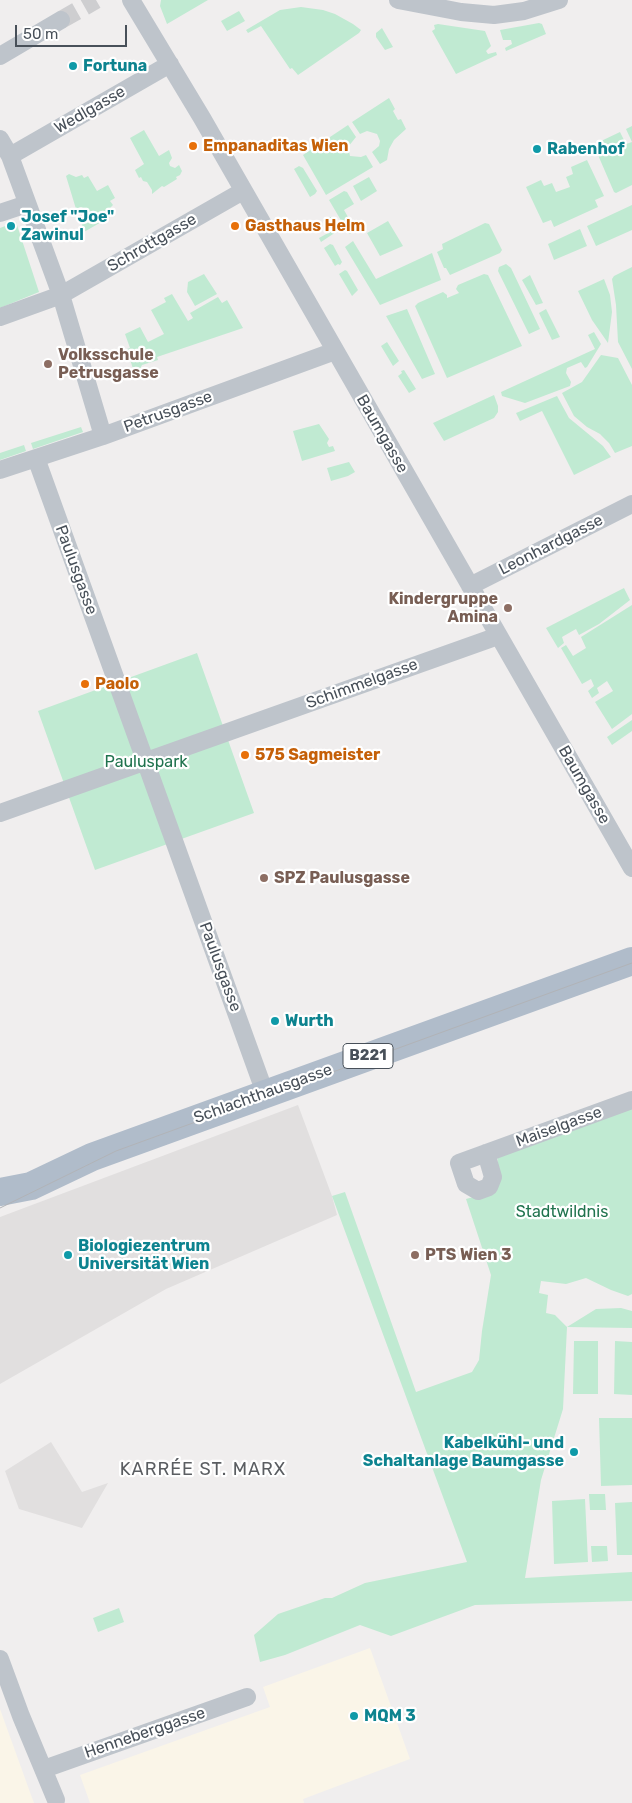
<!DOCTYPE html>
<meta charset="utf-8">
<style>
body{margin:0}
#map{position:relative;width:632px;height:1803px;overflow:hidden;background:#f0eeee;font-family:Rubik,sans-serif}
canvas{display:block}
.scale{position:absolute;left:15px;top:25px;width:112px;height:22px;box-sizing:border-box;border:2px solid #485059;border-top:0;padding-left:6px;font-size:15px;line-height:18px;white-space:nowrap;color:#485059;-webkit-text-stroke:4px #fff;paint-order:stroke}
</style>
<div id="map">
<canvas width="632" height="1803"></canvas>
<div class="scale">50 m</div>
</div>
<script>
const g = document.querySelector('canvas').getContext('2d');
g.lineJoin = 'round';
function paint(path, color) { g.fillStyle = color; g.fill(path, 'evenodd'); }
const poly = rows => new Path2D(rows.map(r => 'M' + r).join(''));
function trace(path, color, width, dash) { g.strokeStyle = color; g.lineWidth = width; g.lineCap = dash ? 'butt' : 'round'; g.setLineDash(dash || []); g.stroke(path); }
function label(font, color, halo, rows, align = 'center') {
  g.font = font + ' Rubik,sans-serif'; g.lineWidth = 4.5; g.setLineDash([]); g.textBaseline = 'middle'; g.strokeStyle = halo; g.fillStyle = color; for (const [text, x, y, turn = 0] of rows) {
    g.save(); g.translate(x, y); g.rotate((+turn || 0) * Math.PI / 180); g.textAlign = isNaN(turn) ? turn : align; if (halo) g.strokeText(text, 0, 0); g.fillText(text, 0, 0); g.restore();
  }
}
paint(poly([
 [370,1648,410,1759,303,1799,304,1803,90,1803,80,1775,270,1707,263,1687],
 [0,1709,31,1795,34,1803,0,1803]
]), '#faf5e8');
paint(poly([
 [298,1105,332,1196,337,1215,166,1289,0,1384,0,1217],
 [51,1442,82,1492,108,1483,82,1528,19,1509,5,1471]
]), '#e1dfdf');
paint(poly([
 [161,0,208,0,167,24,160,6],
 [301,7,323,10,335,14,353,24,361,30,359,33,298,75,292,68,290,69,261,26,248,33,246,30,280,10],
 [239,11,245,21,227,31,221,21],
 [539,23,542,24,546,34,506,51,505,48,512,44,511,40,503,40,500,30],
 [438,24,485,31,491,46,486,51,488,54,496,52,497,55,456,74,432,31,435,29,434,25],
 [382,28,393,47,385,50,376,37,376,33],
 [389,98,395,109,393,111,398,120,401,119,406,129,394,140,389,149,387,160,380,164,372,152,379,146,380,141,377,134,367,131,360,134,352,122],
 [348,125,356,137,348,147,350,156,361,157,366,155,373,167,326,195,303,155],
 [632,126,632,185,616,193,614,192,595,148,599,142,620,132,626,144,632,142,626,129],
 [144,130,159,156,169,150,172,158,169,163,170,166,175,168,179,165,182,171,180,175,176,177,177,179,164,187,162,186,152,194,152,190,147,182,143,181,141,177,139,178,135,170,144,164,130,138],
 [587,160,604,196,595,200,598,207,554,227,551,220,543,223,526,187,541,180,544,186,552,183,556,192,570,187,566,177,573,174,571,167],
 [299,166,303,168,317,191,315,194,310,197,294,169],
 [69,174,76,177,82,175,84,178,88,176,97,191,108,185,115,198,110,201,113,205,109,209,108,214,110,217,84,232,80,219,84,218,86,214,85,209,81,207,76,209,66,176],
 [369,177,377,191,361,201,353,186],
 [344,191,347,192,354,204,344,210,356,231,349,234,329,200],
 [632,205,632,230,596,246,587,226],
 [329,217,331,217,339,230,321,242,319,238,330,232,323,220],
 [388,221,403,246,380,256,367,233],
 [16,222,39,292,0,308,0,228],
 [485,223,489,224,502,250,500,253,450,275,446,268,444,268,437,252,443,249,442,244],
 [580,229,587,246,554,260,548,244],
 [353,241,376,279,432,253,441,280,380,305,345,247],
 [330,244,333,245,342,262,340,265,338,264,335,266,324,248],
 [506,264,511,268,540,329,529,334,498,271,499,267],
 [632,267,632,369,618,342,616,305,612,279,614,276],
 [345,270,347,271,358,290,352,296,339,274],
 [204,274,217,294,195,306,187,292,188,282],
 [484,274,488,275,522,346,447,378,415,306,418,303,443,292,447,295,447,298,459,293,456,289,458,285],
 [530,275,543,303,536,305,522,280],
 [604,279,610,295,612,312,608,343,592,320,578,291],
 [172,294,188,321,193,318,190,313,218,297,222,303,227,300,243,328,157,357,158,360,142,365,140,369,141,372,133,375,131,370,133,369,127,349,130,348,125,334,140,327,148,342,164,334,151,310,166,302,164,298],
 [407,309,435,374,422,379,386,316],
 [546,309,560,337,552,340,539,313],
 [594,332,601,344,587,367,585,368,581,362,567,368,566,373,571,382,570,386,525,403,502,396,501,392,595,349,588,335],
 [387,342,399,361,393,366,381,346],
 [601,355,618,358,632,385,632,446,615,453,609,443,600,434,587,427,574,416,562,393,582,382],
 [404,370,416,389,409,393,398,376,402,373,401,371],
 [494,395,498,406,498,412,494,418,444,441,433,423],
 [557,396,569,418,603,446,611,457,574,475,542,411,520,421,516,413],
 [319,424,329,439,327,443,329,447,333,446,335,451,302,461,293,431],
 [81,427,83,432,33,449,31,443],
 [24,445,26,451,0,460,0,453],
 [349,462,355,472,348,476,331,481,327,468],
 [624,588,630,600,599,624,579,635,576,629,562,637,564,643,558,648,546,628],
 [632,605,632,714,612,729,595,702,613,691,607,681,597,688,599,693,592,698,588,691,594,686,591,679,582,684,561,648,566,645,573,656,586,648,581,637],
 [197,653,254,813,95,870,38,711],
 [632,720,632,731,612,745,607,737],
 [632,1107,632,1294,628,1296,611,1290,586,1278,566,1284,541,1281,539,1293,548,1295,546,1313,555,1315,567,1327,596,1309,621,1308,632,1311,632,1328,567,1327,563,1409,541,1480,525,1578,632,1572,632,1601,475,1605,391,1636,360,1625,285,1655,260,1662,254,1635,278,1614,325,1598,332,1598,365,1583,467,1562,332,1196,345,1192,416,1392,472,1372,479,1360,482,1331,491,1275,466,1199,491,1192,499,1179,497,1154],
 [574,1341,598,1341,598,1394,573,1394],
 [615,1341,632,1342,632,1395,614,1394],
 [599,1418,632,1418,632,1485,601,1486],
 [589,1494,605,1494,606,1510,590,1510],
 [585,1499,588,1562,554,1564,552,1501],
 [632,1502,632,1555,617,1555,615,1503],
 [591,1546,607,1546,608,1561,592,1562],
 [119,1608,124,1622,98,1632,93,1618]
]), '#c0ead2');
trace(poly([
 [61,20,96,0]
]), '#ceced0', 18, [18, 9]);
trace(poly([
 [131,0,202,118,632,868],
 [398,0,461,12,494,15,524,11,559,0],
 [0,56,61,20],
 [0,139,10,156,61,295,103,436],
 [10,156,170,64],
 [0,213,27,204],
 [0,317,61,295,243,191],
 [36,458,265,1093],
 [0,470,103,436,335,351],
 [470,586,632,504],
 [0,813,498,636],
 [486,1153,493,1177,489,1187,478,1191,466,1184,459,1163,632,1100],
 [0,1659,21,1716,56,1800],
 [44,1769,247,1697]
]), '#bec4cb', 18);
trace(poly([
 [0,1192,31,1186,92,1157,632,961]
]), '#b0bcca', 28);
trace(poly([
 [0,1208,116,1151,632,963]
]), '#b1b3b7', 1);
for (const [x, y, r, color] of [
 [73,66,5,"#0f9aa8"],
 [193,146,5,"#e8710a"],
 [537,149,5,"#0f9aa8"],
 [11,226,5,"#0f9aa8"],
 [235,226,5,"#e8710a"],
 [48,364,5,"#8d6e63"],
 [508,608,5,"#8d6e63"],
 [85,684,5,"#e8710a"],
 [245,755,5,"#e8710a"],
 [264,878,5,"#8d6e63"],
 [275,1021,5,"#0f9aa8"],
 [68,1255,5,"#0f9aa8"],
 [415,1255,5,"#8d6e63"],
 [574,1452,5,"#0f9aa8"],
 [354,1716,5,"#0f9aa8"]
]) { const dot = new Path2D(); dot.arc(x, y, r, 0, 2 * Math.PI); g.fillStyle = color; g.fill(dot); trace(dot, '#fff', 2); }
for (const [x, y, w] of [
 [368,1056,50]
]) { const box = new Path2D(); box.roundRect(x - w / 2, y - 12.5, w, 25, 4); g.fillStyle = '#fff'; g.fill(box); trace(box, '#485059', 1); }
label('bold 15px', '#485059', null, [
 ["B221",368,1056]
]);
label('bold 16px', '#0d838f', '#fff', [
 ["Fortuna",83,66],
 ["Rabenhof",547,149],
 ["Josef \"Joe\"",21,217],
 ["Zawinul",21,235],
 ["Wurth",285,1021],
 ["Biologiezentrum",78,1246],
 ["Universität Wien",78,1264],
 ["Kabelkühl- und",564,1443,"right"],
 ["Schaltanlage Baumgasse",564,1461,"right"],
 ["MQM 3",364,1716]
], 'left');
label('16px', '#485059', '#fff', [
 ["Wedlgasse",90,110,-30],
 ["Schrottgasse",152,243,-30],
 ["Petrusgasse",168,412,-20],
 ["Baumgasse",382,434,60],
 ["Leonhardgasse",551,545,-27],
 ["Paulusgasse",76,570,70],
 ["Schimmelgasse",362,684,-20],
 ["Baumgasse",584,785,60],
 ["Paulusgasse",220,967,70],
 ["Schlachthausgasse",263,1094,-20],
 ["Maiselgasse",559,1127,-20],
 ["Henneberggasse",145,1733,-19]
]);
label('bold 16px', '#c56008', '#fff', [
 ["Empanaditas Wien",203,146],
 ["Gasthaus Helm",245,226],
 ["Paolo",95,684],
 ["575 Sagmeister",255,755]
], 'left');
label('bold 16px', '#785e54', '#fff', [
 ["Volksschule",58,355],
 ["Petrusgasse",58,373],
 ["Kindergruppe",498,599,"right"],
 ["Amina",498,617,"right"],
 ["SPZ Paulusgasse",274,878],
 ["PTS Wien 3",425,1255]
], 'left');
label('16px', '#20734e', '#fff', [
 ["Pauluspark",146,762],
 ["Stadtwildnis",562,1212]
]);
g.letterSpacing = '1px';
label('18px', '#5b5e62', '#fff', [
 ["KARRÉE ST. MARX",203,1470]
]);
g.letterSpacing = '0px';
</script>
